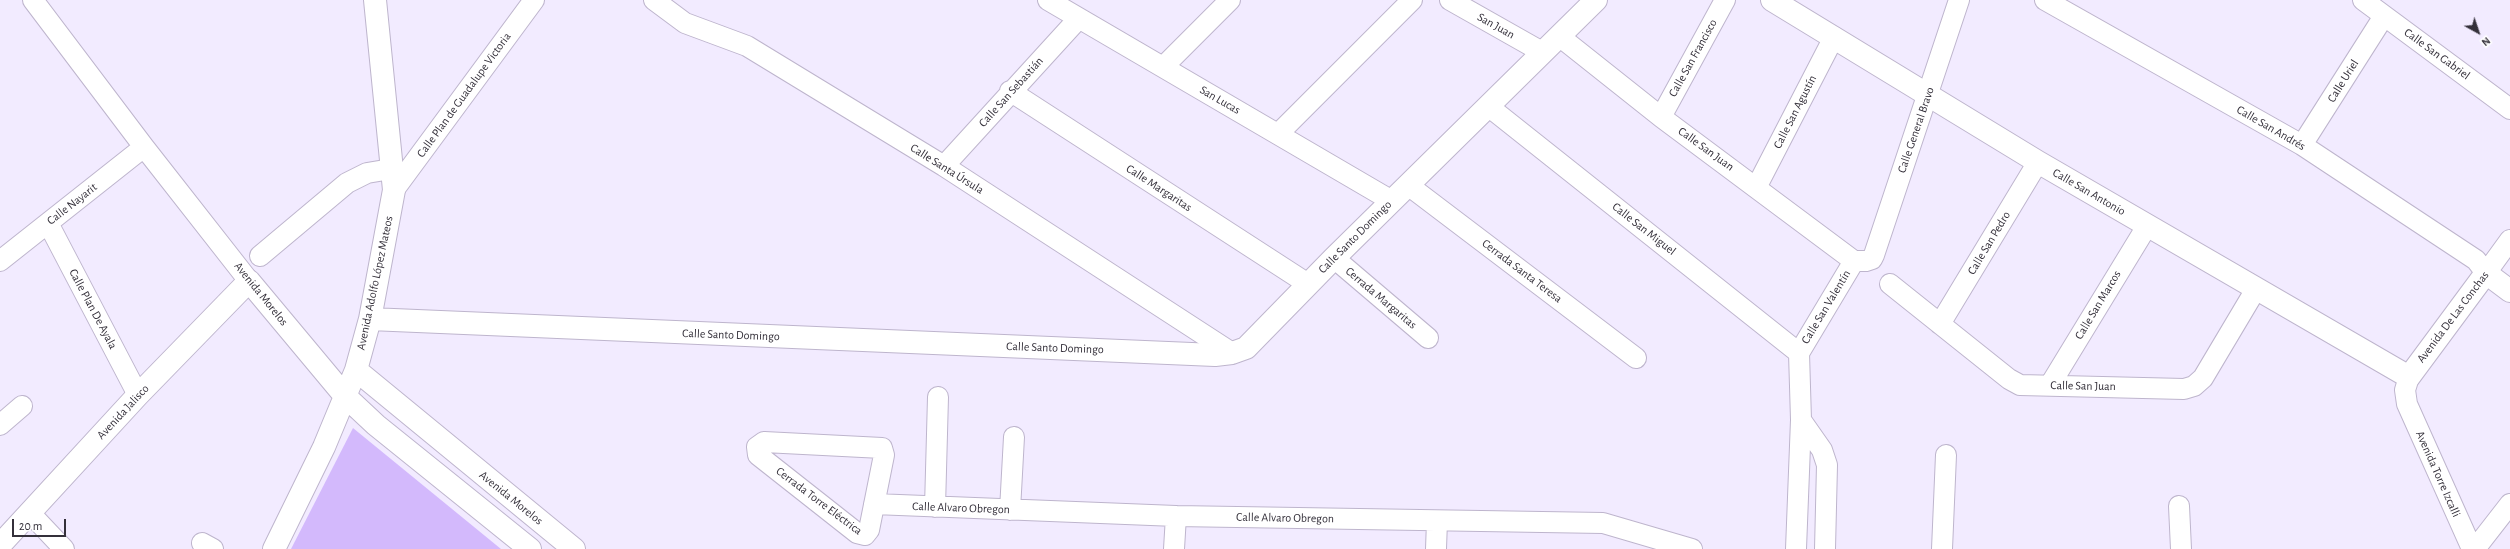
<!DOCTYPE html>
<meta charset="utf-8">
<style>
body{margin:0}
#map{position:relative;width:2510px;height:549px;overflow:hidden;background:#f2ebff;font-family:"Alegreya Sans",sans-serif}
canvas{display:block}
.north{position:absolute;left:2458px;top:12px;width:40px;height:40px;-webkit-text-stroke:3px #fff;paint-order:stroke;rotate:140deg;font-size:11px;font-weight:700;line-height:16px;text-align:center;color:#34303a}
.north::after{content:'';display:block;margin:auto;width:14px;height:18px;background:#34303a;clip-path:polygon(50% 0,100% 100%,50% 72%,0 100%)}
.scale{position:absolute;left:12px;top:519px;width:54px;height:18px;box-sizing:border-box;border:2px solid #34303a;border-top:0;padding-left:5px;font-size:12px;line-height:14px;white-space:nowrap;color:#34303a;-webkit-text-stroke:3px #fff;paint-order:stroke}
</style>
<div id="map">
<canvas width="2510" height="549"></canvas>
<div class="north">N</div>
<div class="scale">20 m</div>
</div>
<script>
const g = document.querySelector('canvas').getContext('2d');
g.lineJoin = 'round';
function paint(path, color) { g.fillStyle = color; g.fill(path, 'evenodd'); }
const poly = rows => new Path2D(rows.map(r => 'M' + r).join(''));
function trace(path, color, width, dash) { g.strokeStyle = color; g.lineWidth = width; g.lineCap = dash ? 'butt' : 'round'; g.setLineDash(dash || []); g.stroke(path); }
function label(font, color, halo, rows, align = 'center') {
  g.font = font + ' "Alegreya Sans",sans-serif'; g.lineWidth = 4; g.setLineDash([]); g.textBaseline = 'middle'; g.strokeStyle = halo; g.fillStyle = color; for (const [text, x, y, turn = 0] of rows) {
    g.save(); g.translate(x, y); g.rotate((+turn || 0) * Math.PI / 180); g.textAlign = isNaN(turn) ? turn : align; if (halo) g.strokeText(text, 0, 0); g.fillText(text, 0, 0); g.restore();
  }
}
paint(poly([
 [353,428,501,549,291,549]
]), '#d3b9fc');
const minor = poly([
 [33,0,144,147,249,281],
 [654,0,685,23,747,46,944,166,1232,353],
 [1048,0,1392,201],
 [1450,0,1542,52],
 [2045,0,2302,145,2476,260,2486,273,2510,240],
 [2363,0,2510,109],
 [1559,36,1661,117,1854,261],
 [1163,67,1230,0],
 [1010,91,1308,284],
 [1488,106,1799,353],
 [1661,117,1725,0],
 [1278,134,1412,0],
 [2302,145,2384,16],
 [944,166,1079,18],
 [1408,185,1636,358],
 [1757,186,1834,37],
 [394,190,534,0],
 [48,223,138,395],
 [260,256,347,183,367,173,391,169],
 [1334,258,1428,338],
 [0,261,144,147],
 [1890,284,2009,379,2020,385,2184,389,2194,386,2203,378,2256,289],
 [1940,324,2038,162],
 [2409,377,2405,390,2407,404,2472,549],
 [2050,385,2147,226],
 [1801,420,1822,450,1827,465,1825,549],
 [0,425,22,406],
 [764,442,882,448,884,455,869,530,865,535,857,533,758,455,757,447,764,442],
 [874,504,1176,516,1603,523,1692,549],
 [2179,506,2181,549],
 [935,507,938,397],
 [1010,510,1014,437],
 [30,513,64,549],
 [202,543,213,549],
 [1174,549,1176,516],
 [1436,549,1437,521],
 [1796,549,1801,420,1799,353,1854,261,1866,261,1872,259,1874,255,1959,0],
 [1942,549,1946,455],
 [2475,549,2510,504]
]);
const major = poly([
 [1772,0,2038,162,2409,377,2486,273,2510,291],
 [370,319,1215,355,1232,353,1246,348,1334,258,1596,0],
 [356,370,574,549],
 [0,545,138,395,249,281,345,396,376,425,530,549],
 [274,549,324,447,356,370,370,319,394,190,375,0]
]);
trace(minor, '#beb5cd', 22);
trace(major, '#beb5cd', 24);
trace(minor, '#fff', 20);
trace(major, '#fff', 22);
label('12px', '#34303a', '#fff', [
 ["San Juan",1496,26,29],
 ["Calle San Gabriel",2437,54,36],
 ["Calle San Francisco",1693,58,-61],
 ["Calle Uriel",2343,81,-58],
 ["Calle San Sebastián",1011,92,-48],
 ["Calle Plan de Guadalupe Victoria",464,95,-54],
 ["San Lucas",1220,100,30],
 ["Calle San Agustín",1795,112,-63],
 ["Calle San Andrés",2271,128,30],
 ["Calle General Bravo",1916,130,-71],
 ["Calle San Juan",1706,149,36],
 ["Calle Santa Úrsula",947,169,32],
 ["Calle Margaritas",1159,188,33],
 ["Calle San Antonio",2089,192,30],
 ["Calle Nayarit",72,204,-38],
 ["Calle San Miguel",1644,229,38],
 ["Calle Santo Domingo",1355,237,-45],
 ["Calle San Pedro",1989,243,-59],
 ["Cerrada Santa Teresa",1522,271,37],
 ["Avenida Adolfo López Mateos",375,283,-78],
 ["Avenida Morelos",261,294,51],
 ["Cerrada Margaritas",1381,298,40],
 ["Calle San Marcos",2098,305,-59],
 ["Calle San Valentín",1826,307,-59],
 ["Calle Plan De Ayala",93,309,62],
 ["Avenida De Las Conchas",2453,317,-53],
 ["Calle Santo Domingo",731,335,2],
 ["Calle Santo Domingo",1055,348,2],
 ["Calle San Juan",2083,386,1],
 ["Avenida Jalisco",123,412,-47],
 ["Avenida Torre Izcalli",2438,474,66],
 ["Avenida Morelos",511,498,39],
 ["Cerrada Torre Eléctrica",819,501,37],
 ["Calle Alvaro Obregon",961,508,2],
 ["Calle Alvaro Obregon",1285,518,1]
]);
</script>
